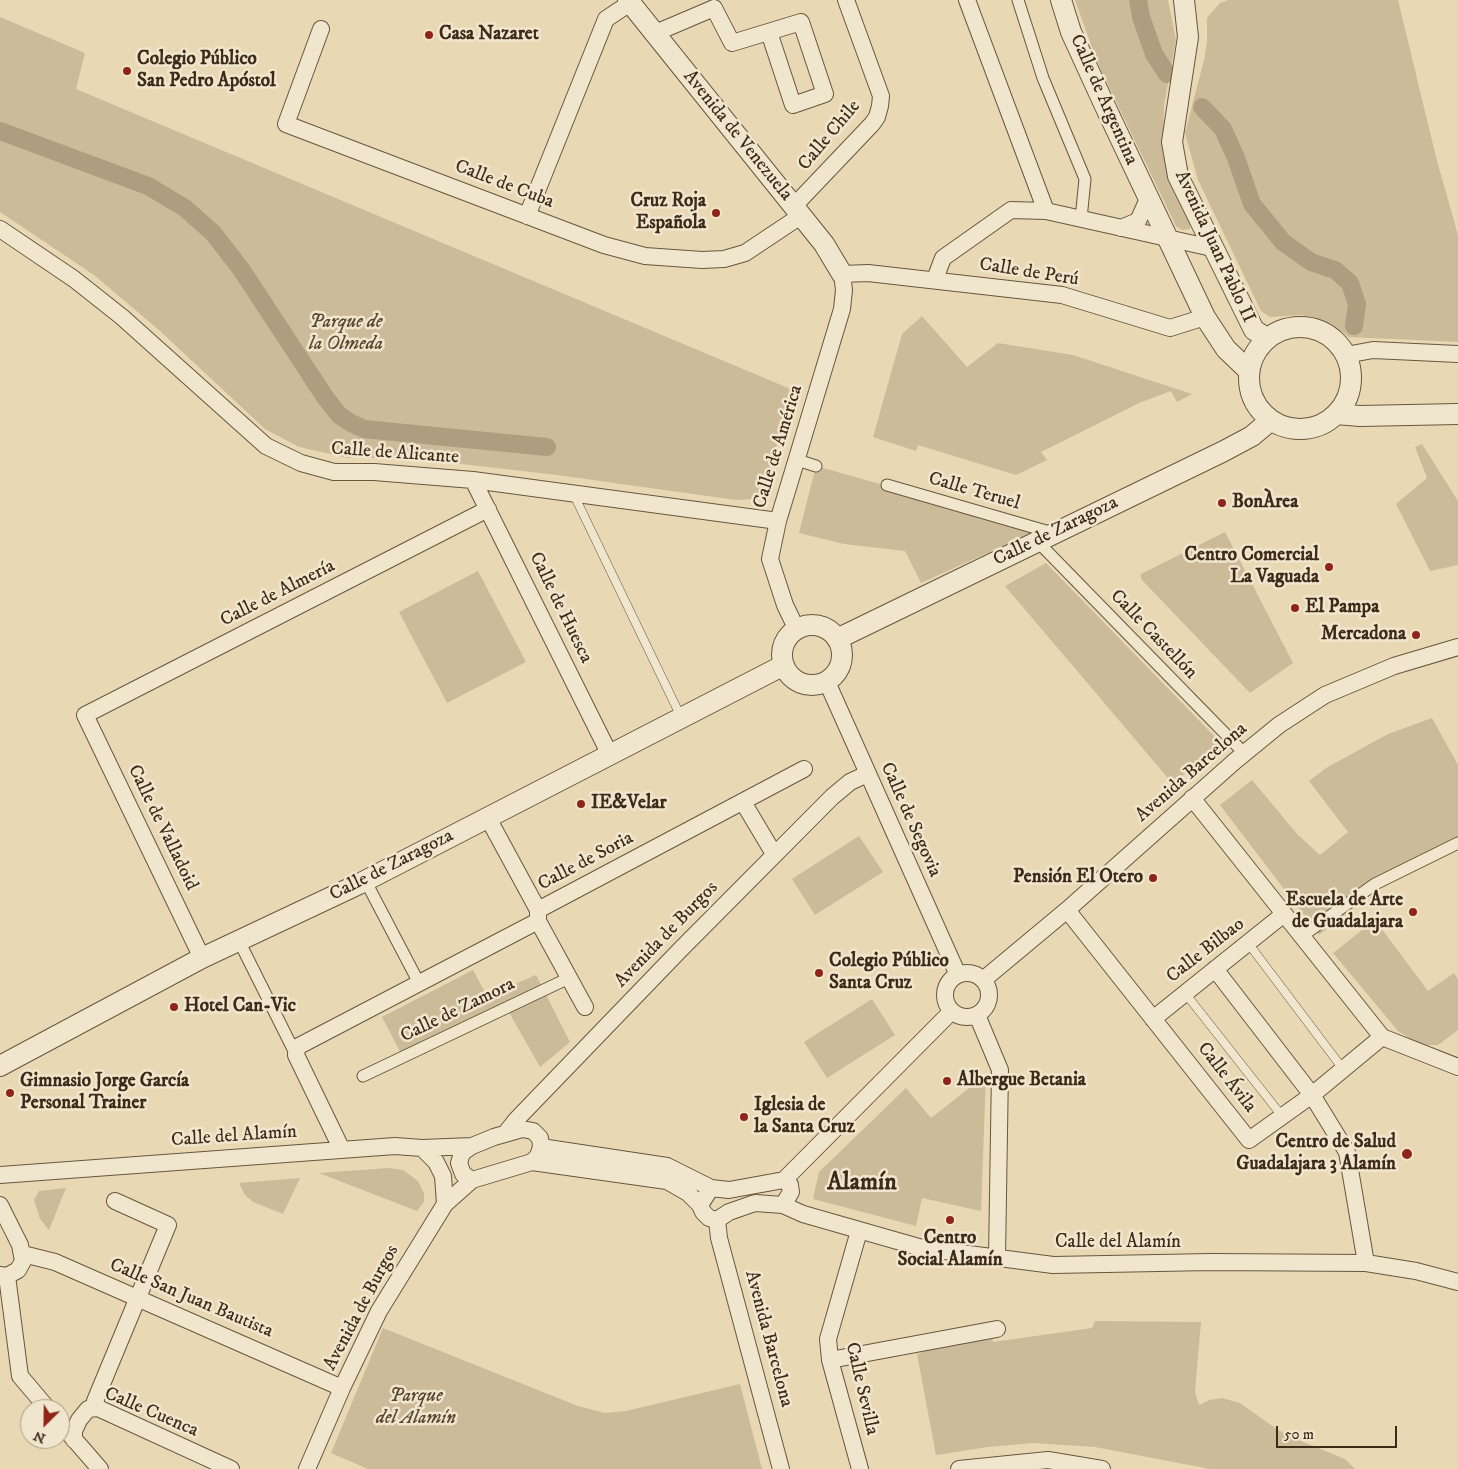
<!DOCTYPE html>
<meta charset="utf-8">
<style>
body{margin:0}
#map{position:relative;width:1458px;height:1469px;overflow:hidden;background:#e8d9b4;font-family:"IM FELL DW Pica",serif}
canvas{display:block}
.north{position:absolute;left:20px;top:1399px;width:50px;height:50px;box-sizing:border-box;background:#f0e6ce;border:1px solid #a89b85;border-radius:50%;rotate:203deg;font-size:14px;font-weight:700;line-height:20px;text-align:center;color:#3d2b17}
.north::after{content:'';display:block;margin:auto;width:18px;height:22px;background:#8f2418;clip-path:polygon(50% 0,100% 100%,50% 72%,0 100%)}
.scale{position:absolute;left:1276px;top:1426px;width:121px;height:22px;box-sizing:border-box;border:2px solid #3d2b17;border-top:0;padding-left:6px;font-size:15px;line-height:18px;white-space:nowrap;color:#3d2b17;-webkit-text-stroke:4px #f0e6ce;paint-order:stroke}
</style>
<div id="map">
<canvas width="1458" height="1469"></canvas>
<div class="north">N</div>
<div class="scale">50 m</div>
</div>
<script>
const g = document.querySelector('canvas').getContext('2d');
g.lineJoin = 'round';
function paint(path, color) { g.fillStyle = color; g.fill(path, 'evenodd'); }
const poly = rows => new Path2D(rows.map(r => 'M' + r).join(''));
function trace(path, color, width, dash) { g.strokeStyle = color; g.lineWidth = width; g.lineCap = dash ? 'butt' : 'round'; g.setLineDash(dash || []); g.stroke(path); }
function label(font, color, halo, rows, align = 'center') {
  g.font = font + ' "IM FELL DW Pica",serif'; g.lineWidth = 5; g.setLineDash([]); g.textBaseline = 'middle'; g.strokeStyle = halo; g.fillStyle = color; for (const [text, x, y, turn = 0] of rows) {
    g.save(); g.translate(x, y); g.rotate((+turn || 0) * Math.PI / 180); g.textAlign = isNaN(turn) ? turn : align; if (halo) g.strokeText(text, 0, 0); g.fillText(text, 0, 0); g.restore();
  }
}
paint(poly([
 [1075,0,1168,0,1176,40,1164,105,1163,149,1169,181,1190,224,1190,229,1182,230,1176,226,1098,64],
 [1228,0,1398,0,1437,161,1458,235,1458,342,1349,337,1331,324,1302,315,1270,317,1261,311,1198,180,1185,133,1204,60,1207,42,1207,18,1220,3],
 [0,17,85,53,76,89,793,390,770,468,759,492,754,499,736,500,557,475,409,458,348,458,299,447,265,429,160,331,94,275,0,212],
 [922,316,967,367,998,343,1073,355,1192,394,1177,402,1171,391,1139,403,1041,452,1047,460,1016,475,918,445,916,451,873,437,902,334],
 [1422,444,1458,501,1458,565,1430,571,1396,504,1427,478,1415,447],
 [816,466,1040,529,921,583,905,551,844,544,799,533],
 [1225,532,1293,663,1250,693,1141,579,1141,574],
 [1046,563,1220,742,1173,784,1005,586],
 [478,571,526,662,447,703,399,612],
 [1432,718,1458,765,1458,849,1379,889,1319,935,1220,805,1252,780,1298,835,1320,855,1348,832,1309,781,1326,768,1388,734],
 [859,836,883,872,815,915,792,879],
 [1375,920,1428,991,1454,973,1458,979,1458,1030,1438,1045,1425,1045,1412,1040,1398,1031,1333,953],
 [473,970,487,996,536,975,570,1042,540,1067,506,1007,404,1059,382,1017],
 [872,999,895,1035,827,1078,804,1042],
 [986,1075,981,1211,922,1198,916,1226,813,1199,819,1172,906,1088,931,1118],
 [389,1168,403,1170,418,1181,424,1193,424,1202,417,1211,319,1173],
 [300,1178,283,1214,253,1202,245,1195,239,1183],
 [66,1188,49,1230,40,1219,34,1200,39,1191],
 [1095,1321,1201,1322,1195,1392,1199,1405,1209,1400,1222,1398,1240,1403,1278,1430,1296,1439,1345,1459,1355,1469,1210,1469,1095,1447,1033,1443,988,1447,936,1455,917,1354,922,1353,922,1349,992,1338,993,1342,1092,1328],
 [383,1328,578,1406,605,1413,626,1411,740,1384,762,1469,368,1469,331,1453]
]), '#cbbb99');
trace(poly([
 [1138,0,1141,17,1154,54,1167,74],
 [1202,107,1223,129,1236,158,1252,204,1283,242,1311,262,1335,270,1350,283,1357,304,1354,326],
 [0,131,148,186,185,208,213,233,241,269,325,397,339,415,351,423,364,429,547,447]
]), '#ae9e7f', 18);
const service = poly([
 [574,495,681,717],
 [1248,943,1343,1069],
 [1185,993,1282,1116]
]);
const pedestrian = poly([
 [1018,0,1043,78,1085,179,1081,219],
 [797,460,816,466],
 [887,485,1053,533],
 [1037,541,1244,753],
 [365,880,419,983],
 [1302,936,1375,884,1458,843],
 [239,941,296,1055],
 [363,1076,569,978]
]);
const minor = poly([
 [967,0,1046,211],
 [321,29,286,124,604,245,645,256,702,260,724,259,745,253,802,215],
 [653,34,714,8,732,43,801,22,825,94,793,105,769,32],
 [794,206,872,124,877,117,880,106,881,96,846,0],
 [527,216,606,19,630,3],
 [1121,228,1138,221,1148,199],
 [0,229,74,279,122,317,266,446,301,463,334,472,374,472,473,480,778,521],
 [935,279,943,258,1011,210,1046,211,1212,248],
 [1346,355,1373,350,1458,354],
 [473,480,610,755],
 [797,630,785,605,770,559,778,521,842,309,844,290,842,274,868,273,1062,295,1170,328,1205,317],
 [827,682,958,975],
 [1192,798,1382,1037,1458,1067],
 [743,802,774,854],
 [488,818,538,910],
 [1067,910,1249,1140,1312,1095,1382,1037],
 [538,921,585,1007],
 [202,958,85,715,488,509],
 [1215,969,1312,1095,1347,1152,1366,1263],
 '945 995a22 22 0 1 1 44 0a22 22 0 1 1-44 0Z',
 [983,980,1067,910,1235,761,1279,725,1325,695,1394,666,1458,647],
 [977,1015,1000,1070,997,1258],
 [1153,1019,1284,914],
 [505,1134,516,1120,680,950,832,797,850,782,867,774],
 [541,1147,667,1166,711,1188],
 [422,1148,436,1162,443,1176,445,1204],
 [342,1150,296,1055,297,1047,538,921,538,910,804,769],
 [532,1162,667,1181,688,1193,700,1205],
 [0,1175,395,1146,422,1148,472,1146],
 [784,1180,952,1011],
 [784,1180,790,1185,791,1192,783,1205,755,1203,729,1212,717,1220,709,1218,703,1212,700,1205,711,1188,729,1190,784,1180],
 [0,1205,20,1245,23,1261,18,1270,7,1276,0,1275],
 [783,1205,803,1214,922,1248,1053,1265,1211,1262,1366,1263,1416,1271,1458,1282],
 [717,1220,719,1238,781,1469],
 [859,1231,828,1339,830,1360,860,1469],
 [23,1254,55,1262,342,1388],
 [7,1276,20,1376,48,1409],
 [830,1360,997,1329],
 [98,1408,95,1401,168,1225,115,1201],
 [60,1423,100,1469],
 [74,1440,74,1431,79,1420,88,1409,98,1408,231,1469],
 [307,1469,342,1388,379,1311,445,1204,472,1180,532,1162,538,1156,541,1147,540,1138,533,1131,522,1129,494,1137,472,1146,462,1153,459,1163,463,1174,472,1180],
 [959,1469,1048,1460,1102,1469]
]);
const tertiary = poly([
 [628,0,824,244,842,274],
 [1061,0,1071,32,1104,104,1205,317,1226,349,1249,371],
 [1184,0,1188,37,1172,142,1178,176,1254,330,1267,338],
 '1249 378a51 51 0 1 1 102 0a51 51 0 1 1-102 0Z',
 [1336,414,1360,416,1458,414],
 '782 655a30 30 0 1 1 60 0a30 30 0 1 1-60 0Z',
 [837,639,1224,451,1252,436,1271,420],
 [0,1066,202,958,359,884,784,665]
]);
trace(service, '#68563e', 9);
trace(pedestrian, '#68563e', 13);
trace(minor, '#68563e', 18);
trace(tertiary, '#68563e', 22);
trace(service, '#f0e6ce', 8);
trace(pedestrian, '#f0e6ce', 11);
trace(minor, '#f0e6ce', 16);
trace(tertiary, '#f0e6ce', 20);
for (const [x, y, r, color] of [
 [429,35,5,"#8f2418"],
 [127,71,5,"#8f2418"],
 [716,213,5,"#8f2418"],
 [1222,503,5,"#8f2418"],
 [1329,567,5,"#8f2418"],
 [1295,608,5,"#8f2418"],
 [1416,635,5,"#8f2418"],
 [581,804,5,"#8f2418"],
 [1153,878,5,"#8f2418"],
 [1413,912,5,"#8f2418"],
 [819,973,5,"#8f2418"],
 [174,1007,5,"#8f2418"],
 [947,1081,5,"#8f2418"],
 [10,1093,5,"#8f2418"],
 [744,1117,5,"#8f2418"],
 [1407,1154,6,"#8f2418"],
 [950,1220,5,"#8f2418"]
]) { const dot = new Path2D(); dot.arc(x, y, r, 0, 2 * Math.PI); g.fillStyle = color; g.fill(dot); trace(dot, '#f0e6ce', 2); }
label('bold 19px', '#3d2b17', '#f0e6ce', [
 ["Casa Nazaret",439,35],
 ["Colegio Público",137,60],
 ["San Pedro Apóstol",137,82],
 ["Cruz Roja",706,202,"right"],
 ["Española",706,224,"right"],
 ["BonÀrea",1232,503],
 ["Centro Comercial",1319,556,"right"],
 ["La Vaguada",1319,578,"right"],
 ["El Pampa",1305,608],
 ["Mercadona",1406,635,"right"],
 ["IE&Velar",591,804],
 ["Pensión El Otero",1143,878,"right"],
 ["Escuela de Arte",1403,901,"right"],
 ["de Guadalajara",1403,923,"right"],
 ["Colegio Público",829,962],
 ["Santa Cruz",829,984],
 ["Hotel Can-Vic",184,1007],
 ["Albergue Betania",957,1081],
 ["Gimnasio Jorge García",20,1082],
 ["Personal Trainer",20,1104],
 ["Iglesia de",754,1106],
 ["la Santa Cruz",754,1128],
 ["Centro de Salud",1396,1143,"right"],
 ["Guadalajara 3 Alamín",1396,1165,"right"],
 ["Centro",950,1239,"center"],
 ["Social Alamín",950,1261,"center"]
], 'left');
label('19px', '#3d2b17', '#f0e6ce', [
 ["Calle de Argentina",1103,100,66],
 ["Avenida de Venezuela",737,136,51],
 ["Calle Chile",830,136,-50],
 ["Calle de Cuba",504,185,21],
 ["Avenida Juan Pablo II",1214,247,65],
 ["Calle de Perú",1029,273,9],
 ["Calle de América",779,447,-73],
 ["Calle de Alicante",395,454,4],
 ["Calle Teruel",974,492,16],
 ["Calle de Zaragoza",1056,532,-26],
 ["Calle de Almería",278,594,-27],
 ["Calle de Huesca",560,608,64],
 ["Calle Castellón",1153,635,46],
 ["Avenida Barcelona",1192,773,-41],
 ["Calle de Segovia",910,820,66],
 ["Calle de Valladoid",162,828,64],
 ["Calle de Soria",586,862,-28],
 ["Calle de Zaragoza",392,866,-27],
 ["Avenida de Burgos",667,935,-46],
 ["Calle Bilbao",1206,951,-38],
 ["Calle de Zamora",458,1011,-26],
 ["Calle Ávila",1226,1078,52],
 ["Calle del Alamín",234,1137,-4],
 ["Calle del Alamín",1118,1243],
 ["Calle San Juan Bautista",191,1299,23],
 ["Avenida de Burgos",362,1308,-62],
 ["Avenida Barcelona",768,1339,75],
 ["Calle Sevilla",861,1389,77],
 ["Calle Cuenca",151,1413,23]
]);
label('italic 19px', '#594831', '#f0e6ce', [
 ["Parque de",346,323],
 ["la Olmeda",346,345],
 ["Parque",416,1397],
 ["del Alamín",416,1419]
]);
label('bold 24px', '#3d2b17', '#f0e6ce', [
 ["Alamín",862,1184]
]);
</script>
